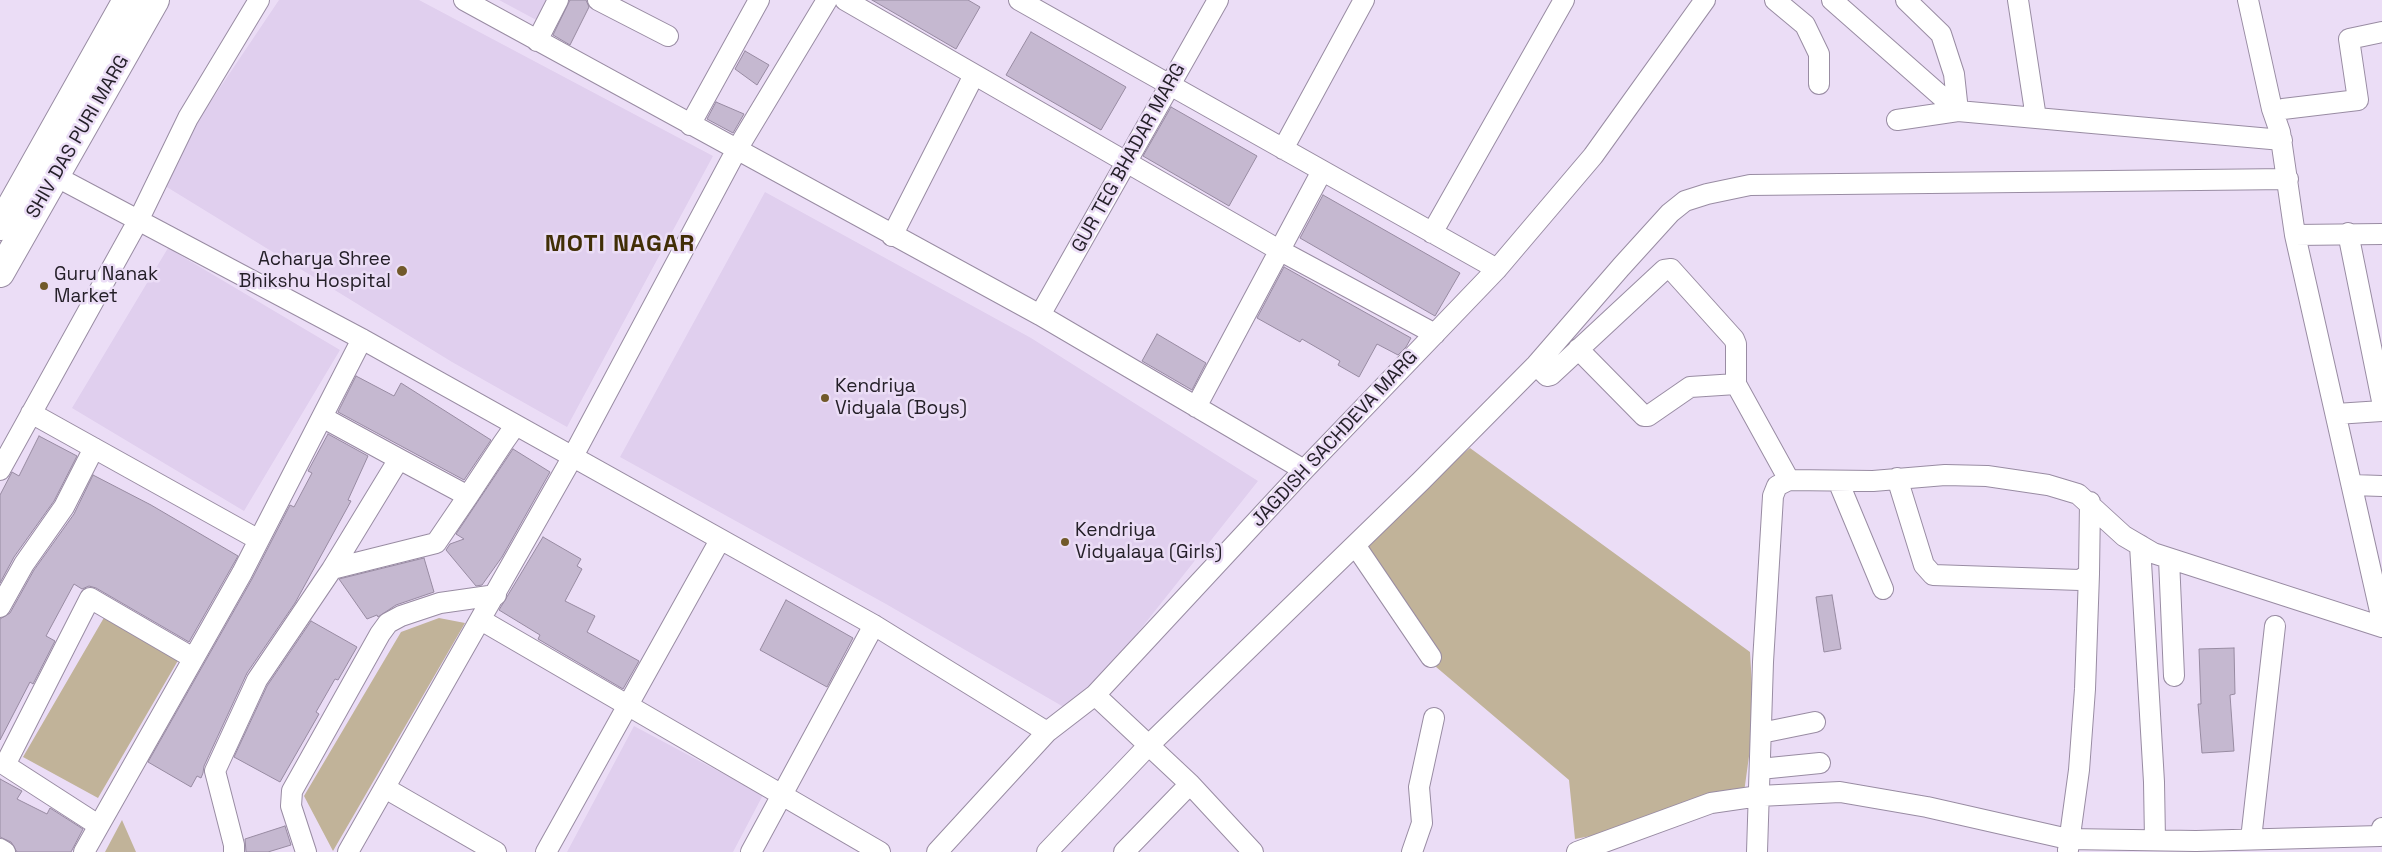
<!DOCTYPE html>
<style>
body{margin:0}
canvas{display:block;background:#ebddf6}
</style>
<canvas width="2382" height="852"></canvas>
<script>
const g = document.querySelector('canvas').getContext('2d');
g.lineJoin = 'round';
function paint(path, color) { g.fillStyle = color; g.fill(path, 'evenodd'); }
const poly = rows => new Path2D(rows.map(r => 'M' + r).join(''));
function trace(path, color, width, dash) { g.strokeStyle = color; g.lineWidth = width; g.lineCap = dash ? 'butt' : 'round'; g.setLineDash(dash || []); g.stroke(path); }
function label(font, color, halo, rows, align = 'center') {
  g.font = font + ' "Space Grotesk",sans-serif'; g.lineWidth = 5; g.setLineDash([]); g.textBaseline = 'middle'; g.strokeStyle = halo; g.fillStyle = color; for (const [text, x, y, turn = 0] of rows) {
    g.save(); g.translate(x, y); g.rotate((+turn || 0) * Math.PI / 180); g.textAlign = isNaN(turn) ? turn : align; if (halo) g.strokeText(text, 0, 0); g.fillText(text, 0, 0); g.restore();
  }
}
paint(poly([
 [279,0,419,0,713,156,567,427,452,362,157,181],
 [499,0,551,0,540,22],
 [765,192,1031,338,1258,481,1074,713,886,604,620,457],
 [168,248,340,350,244,511,72,408],
 [634,726,763,795,733,852,567,852]
]), '#e0cfee');
paint(poly([
 [1470,448,1750,652,1754,720,1742,807,1575,839,1569,780,1422,655,1354,544],
 [109,609,187,645,98,798,23,757],
 [439,618,465,623,333,851,304,796,401,632],
 [122,820,136,852,105,852]
]), '#c1b399');
const building = poly([
 [570,0,586,0,589,7,570,45,553,35,570,0],
 [872,0,968,0,980,7,956,49,872,0],
 [1031,32,1126,87,1101,130,1006,75,1031,32],
 [745,51,769,65,757,85,735,69,745,51],
 [716,102,744,114,733,133,707,119,716,102],
 [1171,107,1257,156,1229,206,1143,156,1171,107],
 [1323,195,1460,273,1435,316,1300,238,1323,195],
 [1284,267,1411,338,1406,347,1398,355,1377,344,1359,377,1338,365,1340,361,1302,339,1300,342,1257,318,1284,267],
 [1157,334,1206,363,1192,390,1142,361,1157,334],
 [356,376,394,396,401,383,491,440,464,480,338,412,356,376],
 [328,434,368,456,348,500,351,501,295,603,247,673,204,766,203,773,201,778,197,776,191,787,148,762,252,579,290,505,294,507,312,473,308,471,328,434],
 [39,436,77,456,54,501,14,557,0,583,0,495,12,472,19,476,39,436],
 [513,449,550,472,502,557,482,585,476,586,446,550,450,544,464,539,456,534,513,449],
 [93,475,151,505,238,556,189,642,96,588,89,586,82,589,74,584,46,636,55,641,33,684,30,682,0,740,0,619,10,613,34,570,74,514,93,475],
 [543,537,581,559,577,566,582,569,565,601,595,616,587,632,639,661,623,689,538,639,540,635,499,610,543,537],
 [424,558,434,592,396,605,378,617,377,615,367,619,339,579,424,558],
 [1832,595,1841,649,1824,652,1816,597,1832,595],
 [786,600,853,638,827,687,760,650,786,600],
 [311,621,357,647,338,680,335,679,316,712,319,714,280,782,234,757,267,686,311,621],
 [2234,648,2235,694,2230,695,2234,751,2202,753,2198,704,2201,704,2199,649,2234,648],
 [0,779,22,791,17,799,47,814,50,808,83,829,71,852,17,852,11,842,0,837,0,779],
 [285,826,291,845,268,852,246,852,245,839,285,826]
]);
paint(building, '#c5b8d0');
trace(building, '#988ba2', 1);
const street = poly([
 [464,0,1040,315,1304,470],
 [598,0,668,36],
 [845,0,1279,250,1435,334],
 [1019,0,1497,269],
 [1775,0,1805,25,1819,54,1819,84],
 [1832,0,1958,111,2282,140],
 [2018,0,2036,118],
 [2248,0,2272,109,2280,132,2295,235],
 [537,41,558,0],
 [2283,109,2358,100,2349,39,2382,32],
 [1897,120,1958,111,1954,74,1941,34,1906,0],
 [690,125,759,0],
 [1283,149,1364,0],
 [55,176,362,339,874,625,1047,732],
 [1432,233,1564,0],
 [2348,233,2382,401],
 [2382,234,2295,235,2382,620],
 [892,236,974,75],
 [1040,315,1218,0],
 [1578,349,1644,416,1648,416,1690,387,1736,384],
 [1536,365,1547,376,1551,375,1664,270,1671,269,1734,339,1736,344,1736,384,1789,480],
 [1196,407,1322,171],
 [31,413,259,540],
 [2336,414,2382,411],
 [322,417,399,459],
 [0,470,139,219,188,118,259,0],
 [1897,478,1924,565,1933,575,2080,580,2089,574,2090,502],
 [1838,481,1883,589],
 [2352,485,2382,486],
 [468,496,399,459,332,569,436,543,468,496,503,443,515,426],
 [1355,545,1431,657],
 [2140,545,2154,782,2155,840],
 [2169,559,2174,676],
 [0,607,24,564,64,507,94,448],
 [481,620,880,852],
 [1095,695,1190,784,1253,852],
 [1761,733,1815,722],
 [1760,769,1820,763],
 [385,788,496,852],
 [98,825,5,765,90,598,193,658],
 [2251,839,2275,626],
 [0,849,5,852],
 [2068,850,2079,770,2085,689,2089,574],
 [84,852,242,573,362,339],
 [234,852,234,845,215,771,257,680,332,569],
 [306,852,291,806,292,791,380,634,388,623,401,616,440,603,496,595],
 [348,852,572,458,736,151,827,0],
 [546,852,720,540],
 [751,852,874,625],
 [937,852,1047,732,1095,695,1304,470,1497,269,1593,156,1705,0],
 [1047,852,1149,745,1421,481,1536,365,1621,267,1670,213,1685,201,1707,194,1750,185,2288,179],
 [1124,852,1190,784],
 [1412,852,1422,823,1419,787,1434,718],
 [1577,852,1711,803,1759,796,1840,792,1927,807,2068,839,2196,841,2380,836,2382,828],
 [1757,852,1763,662,1773,496,1777,486,1789,480,1873,481,1945,475,1987,476,2048,485,2078,494,2124,536,2153,553,2382,627]
]);
const secondary = poly([
 [0,226,127,0],
 [0,273,155,0]
]);
trace(street, '#998ca3', 22);
trace(secondary, '#998ca3', 30);
trace(street, '#fff', 20);
trace(secondary, '#fff', 28);
for (const [x, y, r, color] of [
 [402,271,6,"#71592a"],
 [44,286,5,"#71592a"],
 [825,398,5,"#71592a"],
 [1065,542,5,"#71592a"]
]) { const dot = new Path2D(); dot.arc(x, y, r, 0, 2 * Math.PI); g.fillStyle = color; g.fill(dot); trace(dot, '#ebddf6', 2); }
label('19px', '#252029', '#ebddf6', [
 ["SHIV DAS PURI MARG",78,137,-60],
 ["GUR TEG BHADAR MARG",1129,158,-61],
 ["JAGDISH SACHDEVA MARG",1335,439,-47]
]);
label('19px', '#252029', '#ebddf6', [
 ["Acharya Shree",391,260,"right"],
 ["Bhikshu Hospital",391,282,"right"],
 ["Guru Nanak",54,275],
 ["Market",54,297],
 ["Kendriya",835,387],
 ["Vidyala (Boys)",835,409],
 ["Kendriya",1075,531],
 ["Vidyalaya (Girls)",1075,553]
], 'left');
g.letterSpacing = '1px';
label('bold 24px', '#412e06', '#ebddf6', [
 ["MOTI NAGAR",620,244]
]);
g.letterSpacing = '0px';
</script>
